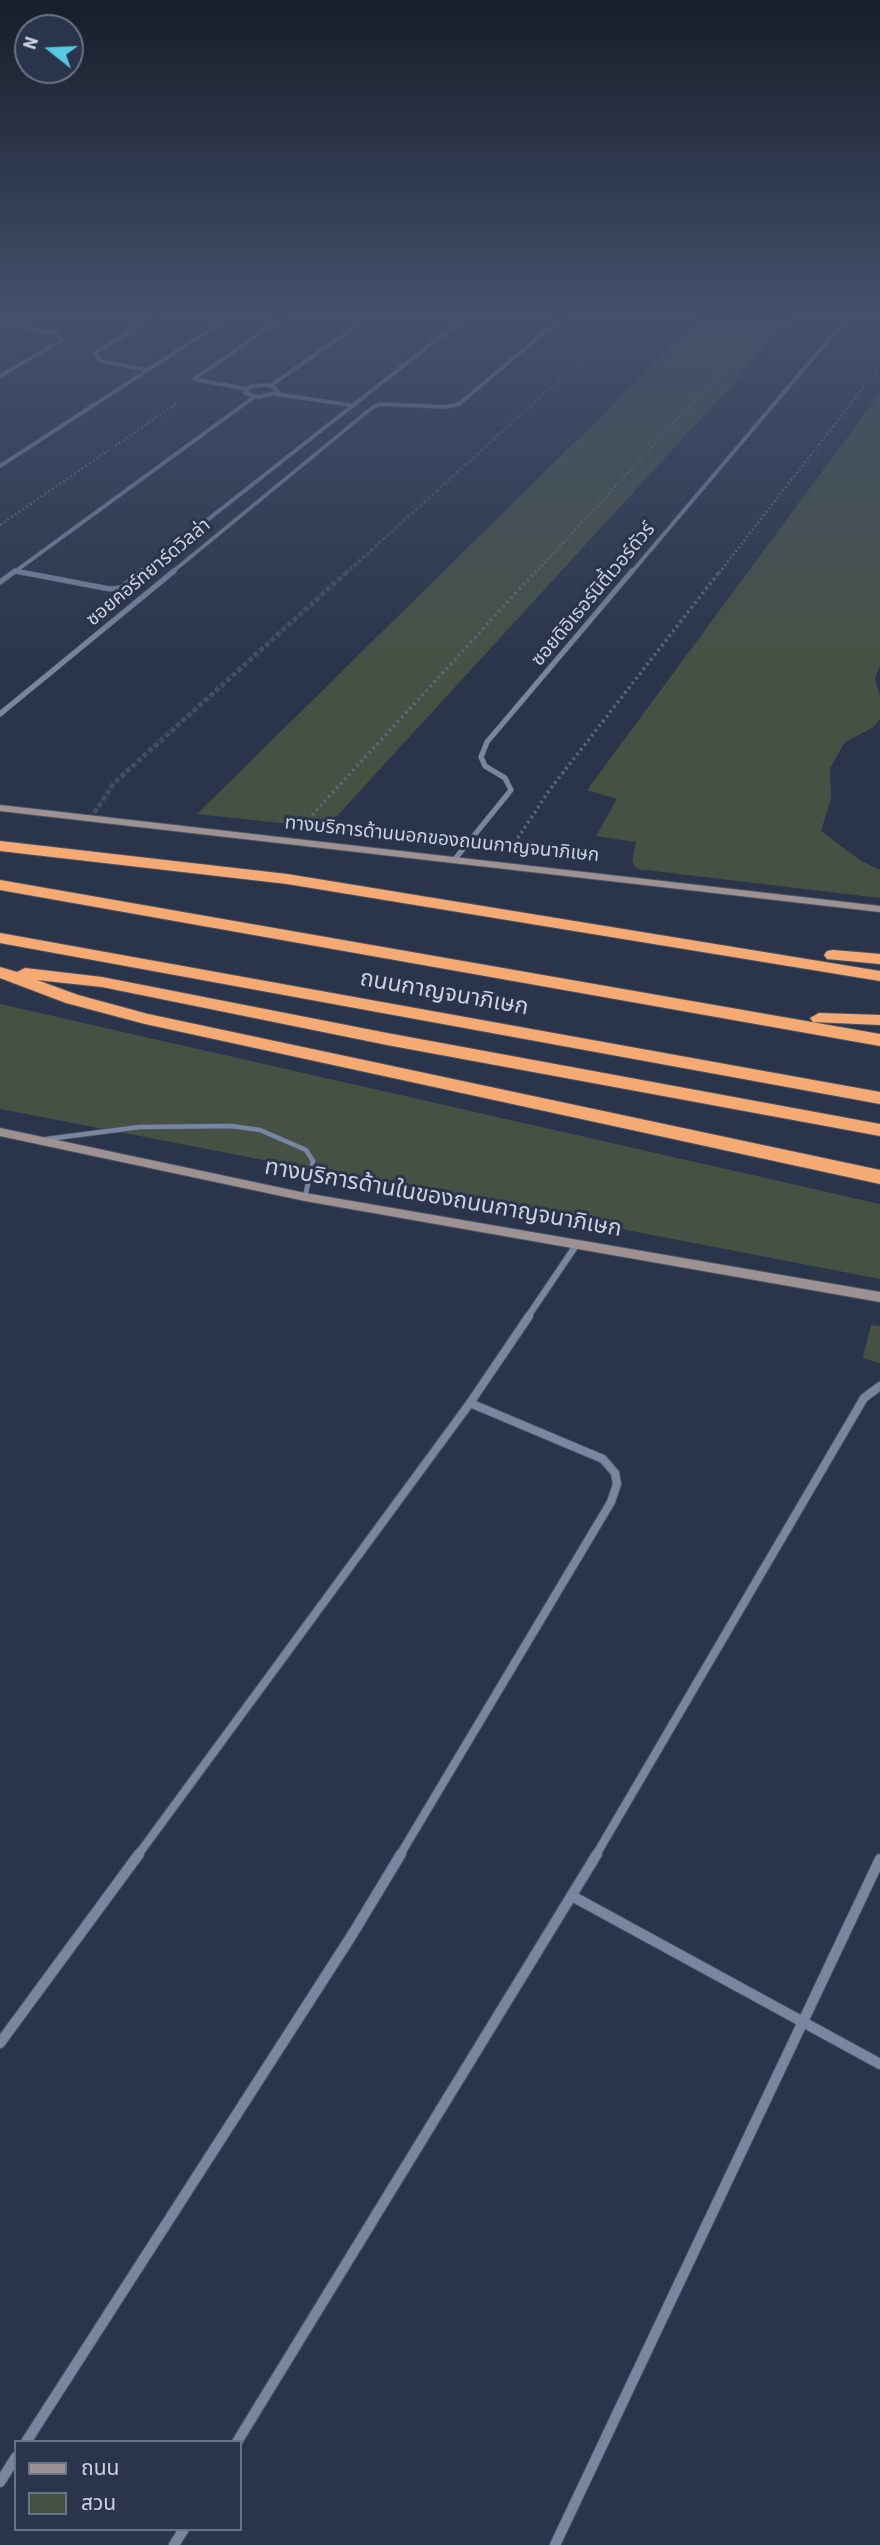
<!DOCTYPE html>
<meta charset="utf-8">
<style>
body{margin:0}
#map{position:relative;width:880px;height:2545px;overflow:hidden;background:#2a354b;font-family:"Roboto Condensed","Noto Sans Thai",sans-serif}
canvas{display:block}
.legend{position:absolute;left:14px;top:2440px;width:228px;height:91px;box-sizing:border-box;background:#2a354b;border:2px solid #6a7487;margin:0;padding:9px 12px;list-style:none;font-size:21px;color:#cbd2e1}
.legend li{display:flex;align-items:center;gap:14px;height:35px}
.legend b{width:35px;border:2px solid #6a7487}
.north{position:absolute;left:14px;top:14px;width:70px;height:70px;box-sizing:border-box;background:#2a354b;border:2px solid #6a7487;border-radius:50%;rotate:288deg;font-size:19px;font-weight:700;line-height:28px;text-align:center;color:#cbd2e1}
.north::after{content:'';display:block;margin:auto;width:24px;height:32px;background:#57c9e2;clip-path:polygon(50% 0,100% 100%,50% 72%,0 100%)}
</style>
<div id="map">
<canvas width="880" height="2545"></canvas>
<ul class="legend">
<li><b style="height:9px;background:#9e9192"></b>ถนน</li>
<li><b style="height:19px;background:#465144"></b>สวน</li>
</ul>
<div class="north">N</div>
</div>
<script>
const g = document.querySelector('canvas').getContext('2d');
g.lineJoin = 'round';
function paint(path, color) { g.fillStyle = color; g.fill(path, 'evenodd'); }
const poly = rows => new Path2D(rows.map(r => 'M' + r).join(''));
function trace(path, color, width, dash) { g.strokeStyle = color; g.lineWidth = width; g.lineCap = dash ? 'butt' : 'round'; g.setLineDash(dash || []); g.stroke(path); }
function label(font, color, halo, rows, align = 'center') {
  g.font = font + ' "Roboto Condensed","Noto Sans Thai",sans-serif'; g.lineWidth = 6; g.setLineDash([]); g.textBaseline = 'middle'; g.strokeStyle = halo; g.fillStyle = color; for (const [text, x, y, turn = 0] of rows) {
    g.save(); g.translate(x, y); g.rotate((+turn || 0) * Math.PI / 180); g.textAlign = isNaN(turn) ? turn : align; if (halo) g.strokeText(text, 0, 0); g.fillText(text, 0, 0); g.restore();
  }
}
paint(poly([
 [701,318,793,318,326,828,197,814],
 [880,393,880,666,875,679,880,696,880,719,872,728,845,742,830,768,831,798,821,831,861,861,880,870,880,898,637,869,632,862,636,842,596,836,617,799,587,790],
 [0,1004,880,1204,880,1279,0,1109],
 [871,1325,880,1326,880,1363,863,1358]
]), '#465144');
trace(poly([
 [346,573,628,318]
]), '#424d62', 3.5, [3.5, 2]);
trace(poly([
 [90,819,114,783,348,571]
]), '#424d62', 5, [5, 2.5]);
const service = poly([
 [47,1139,140,1127,231,1126,260,1130,306,1150,313,1161,305,1197]
]);
const minorFar4 = poly([
 [0,324,55,333,62,340,0,376],
 [147,370,101,361,95,353,153,318],
 [265,385,274,387,278,392,259,397,245,393,249,387,265,385],
 [270,386,368,318],
 [246,389,194,379,282,318],
 [276,394,350,405],
 [0,466,228,318],
 [14,571,24,573],
 [13,573,254,397],
 [140,573,464,318],
 [171,573,373,407,381,404,445,407,459,404,561,318],
 [631,573,847,318]
]);
const minorFar3 = poly([
 [15,571,110,589,121,588,142,571],
 [0,582,15,571],
 [0,714,174,571],
 [455,859,511,790,505,778,485,766,481,757,487,742,632,571]
]);
const minorFar2 = poly([
 [527,1318,577,1244]
]);
const minorFar1 = poly([
 [138,1855,470,1403,529,1316],
 [400,1855,611,1502,617,1484,615,1473,603,1459,470,1403],
 [596,1855,864,1398,880,1386]
]);
const minor = poly([
 [572,1896,880,2064],
 [0,2043,139,1854],
 [26,2442,352,1935,401,1854],
 [237,2442,597,1854],
 [0,2482,16,2457],
 [174,2545,184,2529],
 [555,2545,880,1859]
]);
const secondary = poly([
 [0,805,880,906,880,912,0,811,0,805],
 [0,1128,305,1193,880,1292,880,1302,305,1201,0,1136,0,1128]
]);
const motorway = poly([
 [0,841,287,874,880,971,880,981,287,884,0,851,0,841],
 [0,880,880,1034,880,1046,0,890,0,880],
 [0,933,880,1092,880,1104,0,943,0,933],
 [833,950,880,954,880,964,827,959,824,955,827,951,833,950],
 [0,967,17,972,25,968,102,977,387,1033,880,1124,880,1136,387,1045,102,987,37,980,78,995,148,1014,880,1170,880,1184,145,1024,66,1003,0,978,0,967],
 [819,1013,880,1015,880,1025,813,1022,810,1018,819,1013]
]);
trace(service, '#4a5366', 6);
trace(minorFar4, '#4a5366', 4.5);
trace(minorFar3, '#4a5366', 6);
trace(minorFar2, '#4a5366', 8);
trace(minorFar1, '#4a5366', 10);
trace(minor, '#4a5366', 12);
trace(secondary, '#4a5366', 2);
trace(motorway, '#4a5366', 2);
trace(poly([
 [0,525,179,402],
 [535,573,772,318],
 [719,573,880,366]
]), '#5c667a', 2.5, [2, 2.5]);
trace(poly([
 [304,824,536,571],
 [511,848,551,788,720,571]
]), '#5c667a', 3.5, [2.5, 3.5]);
trace(service, '#7986a0', 4.5);
trace(minorFar4, '#7986a0', 3.5);
trace(minorFar3, '#7986a0', 5);
trace(minorFar2, '#7986a0', 6);
trace(minorFar1, '#7986a0', 8);
trace(minor, '#7986a0', 10);
paint(secondary, '#9e9192');
paint(motorway, '#f6aa73');
const sky = g.createLinearGradient(0, 0, 0, 674);
sky.addColorStop(0, '#171d29');
sky.addColorStop(0.47, '#44516c');
sky.addColorStop(1, '#44516c00');
g.fillStyle = sky;
g.fillRect(0, 0, 880, 674);
label('19px', '#cbd2e1', '#2a354b', [
 ["ซอยคอร์ทยาร์ดวิลล่า",149,573,-40],
 ["ซอยดิอิเธอร์นิตี้เวอร์ดัวร์",594,595,-50],
 ["ทางบริการด้านนอกของถนนกาญจนาภิเษก",442,840,6]
]);
label('23px', '#cbd2e1', '#2a354b', [
 ["ถนนกาญจนาภิเษก",444,994,10],
 ["ทางบริการด้านในของถนนกาญจนาภิเษก",443,1199,10]
]);
</script>
